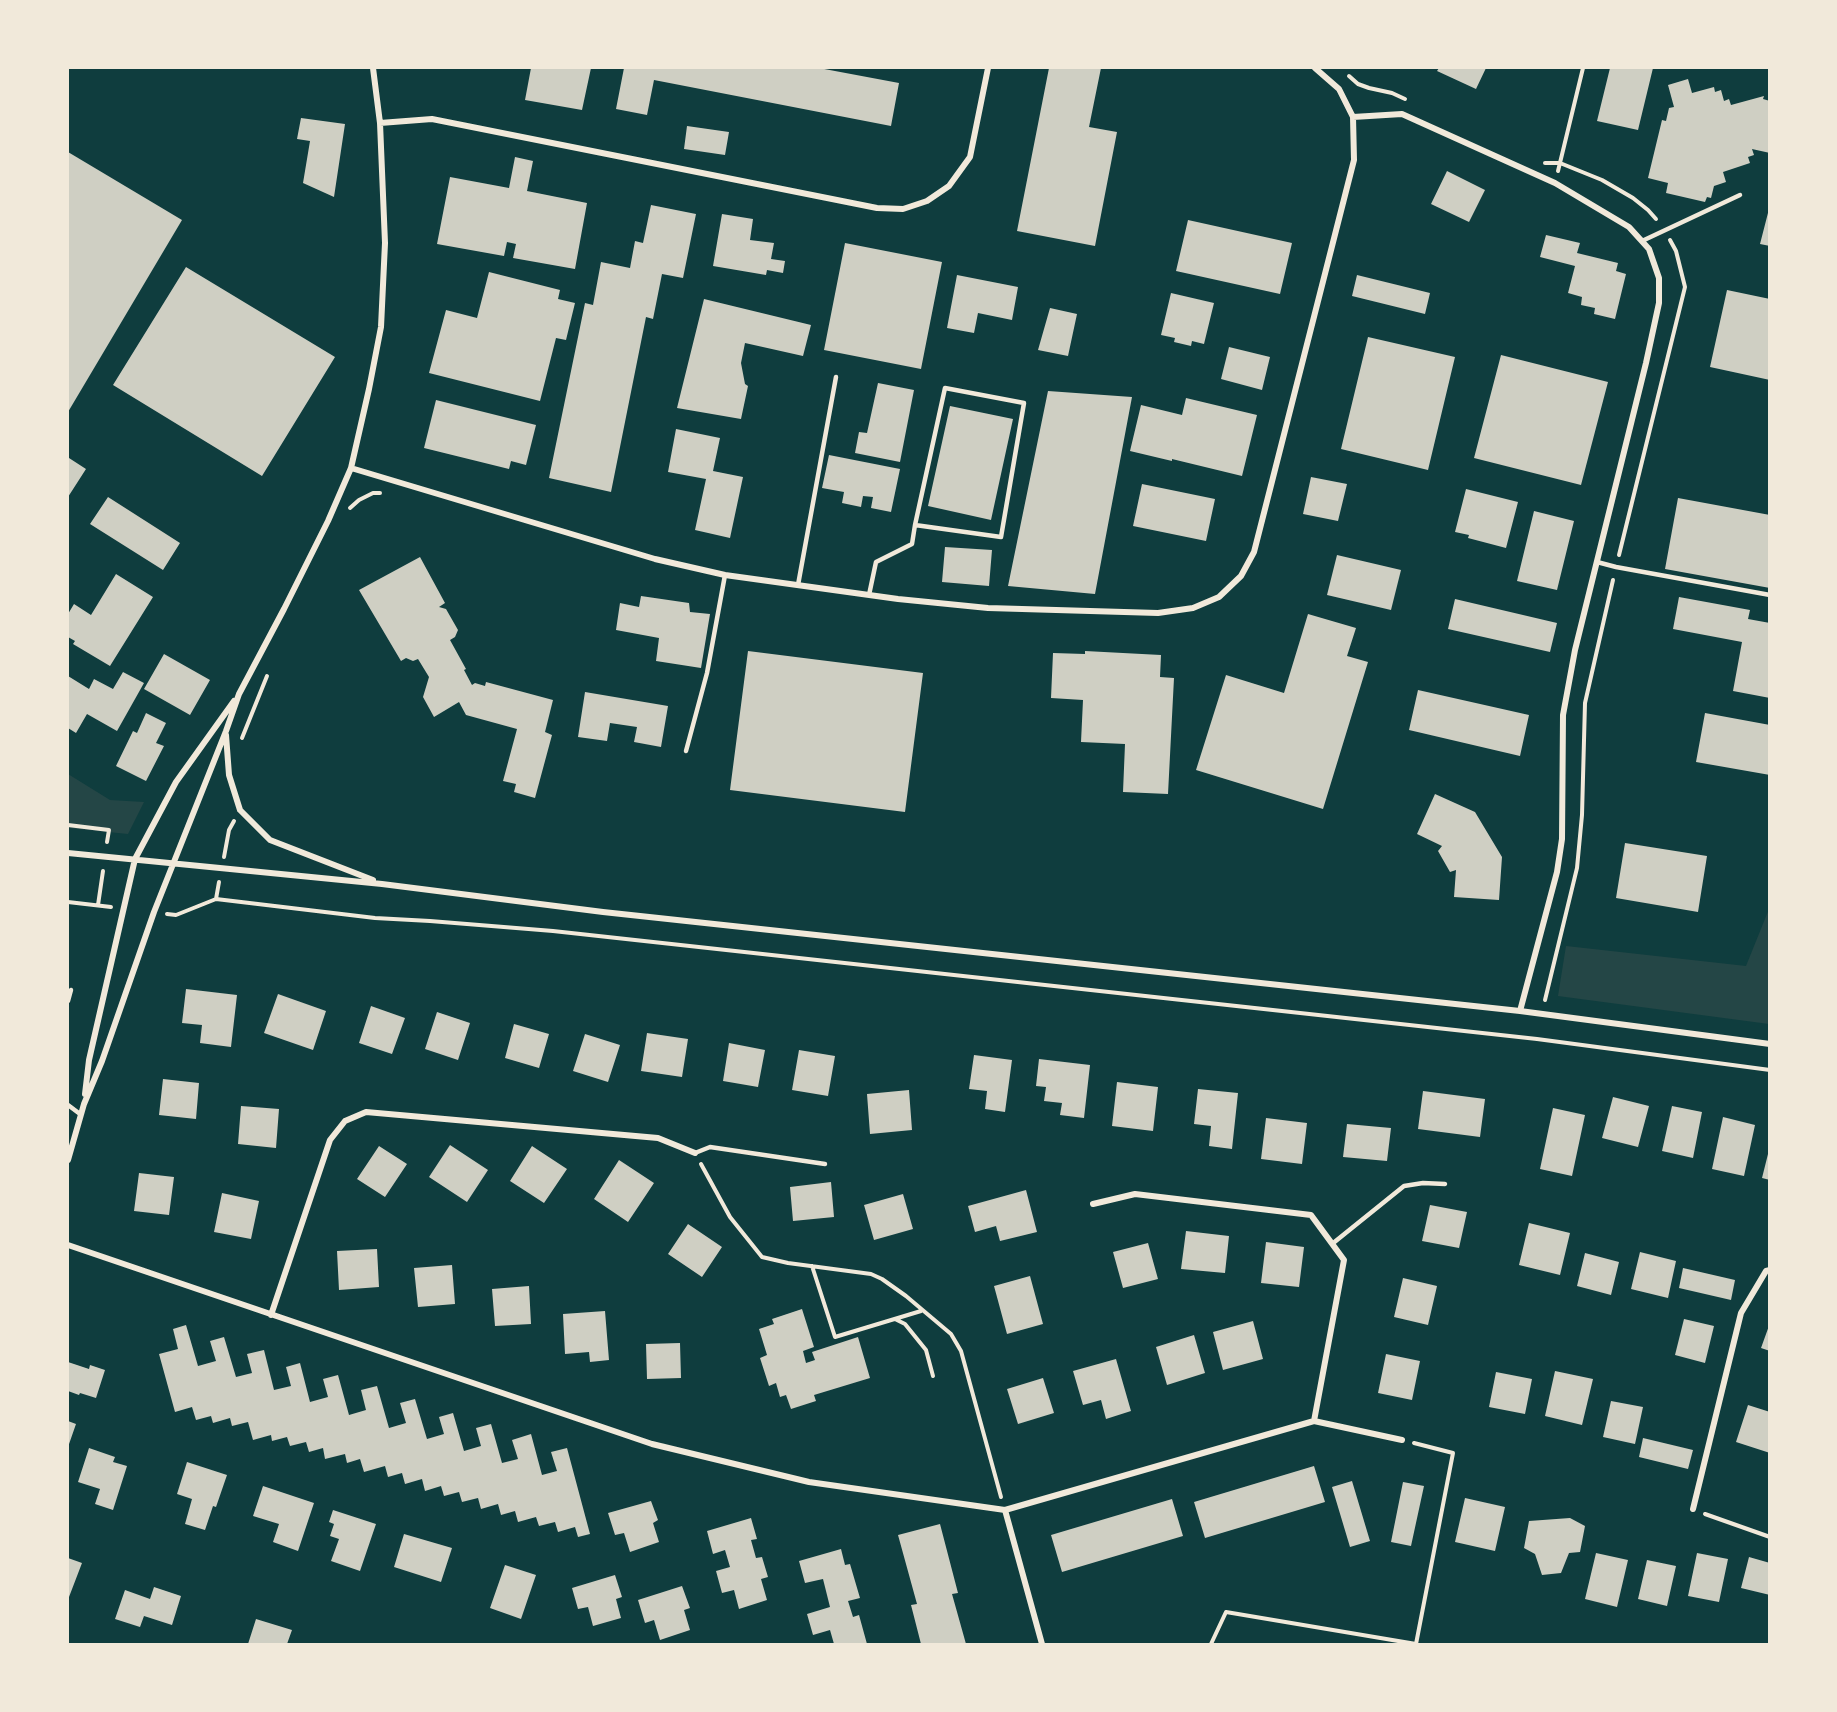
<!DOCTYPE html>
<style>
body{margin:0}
#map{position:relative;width:1837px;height:1712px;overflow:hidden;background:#0f3d3e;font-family:Bitter,serif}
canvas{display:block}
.frame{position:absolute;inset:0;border:69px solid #f1e9da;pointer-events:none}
</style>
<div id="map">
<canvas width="1837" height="1712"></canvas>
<div class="frame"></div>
</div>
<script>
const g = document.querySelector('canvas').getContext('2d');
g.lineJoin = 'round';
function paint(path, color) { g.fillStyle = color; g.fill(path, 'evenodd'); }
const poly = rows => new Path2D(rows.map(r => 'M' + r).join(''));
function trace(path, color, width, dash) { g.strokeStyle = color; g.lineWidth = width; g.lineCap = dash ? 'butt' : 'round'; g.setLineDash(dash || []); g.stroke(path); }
paint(poly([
 [68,774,110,800,144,802,128,834,68,828],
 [1769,909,1769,1024,1558,996,1566,946,1746,966]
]), '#244646');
paint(poly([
 [531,68,591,68,582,110,525,100],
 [624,68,819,68,899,83,891,126,654,80,647,115,616,109],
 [1049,68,1101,68,1089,127,1117,132,1095,246,1017,231],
 [1439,68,1486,68,1476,89,1437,71],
 [1610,68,1653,68,1638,130,1597,121],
 [1688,79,1692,93,1714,87,1715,92,1721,90,1724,101,1729,99,1731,105,1764,96,1763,99,1770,101,1770,153,1752,149,1754,155,1748,157,1750,163,1723,172,1726,182,1714,186,1711,198,1707,197,1705,202,1666,193,1668,183,1648,178,1662,120,1666,121,1669,108,1674,107,1668,85],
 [301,118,345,124,334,197,303,183,310,141,297,139],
 [687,126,729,132,725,155,684,149],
 [68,152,182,220,68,412],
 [515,157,533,161,527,191,587,203,575,269,513,258,516,244,507,242,504,256,437,244,450,177,509,188],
 [1447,171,1485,190,1469,222,1431,204],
 [651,205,696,214,683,278,662,274,653,319,646,317,611,492,549,478,585,303,593,305,601,262,630,268,635,241,643,243],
 [1769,209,1770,209,1770,246,1760,244],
 [722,214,753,219,750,240,774,243,771,259,785,261,783,273,767,270,766,275,713,266],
 [1188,220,1292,243,1280,294,1176,271],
 [1546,235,1580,243,1577,253,1618,263,1616,271,1626,274,1615,319,1594,314,1595,308,1581,305,1582,297,1568,293,1575,266,1540,257],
 [845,243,942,262,921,369,824,350],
 [186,267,335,357,262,476,113,385],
 [489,272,560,290,558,299,575,303,566,340,556,338,540,401,429,373,446,310,477,318],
 [957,275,1018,287,1012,320,978,313,974,333,947,328],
 [1357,275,1430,293,1425,314,1352,296],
 [1727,290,1770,299,1770,380,1710,367],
 [1171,293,1214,303,1204,344,1192,341,1191,346,1174,342,1175,338,1161,335],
 [704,299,811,325,803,356,745,343,741,363,745,384,748,386,741,419,677,408],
 [1050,308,1077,314,1068,356,1038,350],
 [1368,337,1455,357,1428,470,1341,449],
 [1229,347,1270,357,1262,390,1221,379],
 [1501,355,1608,382,1581,485,1474,458],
 [878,383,914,390,900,462,855,453,859,432,867,433],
 [1048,391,1132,397,1095,594,1008,586],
 [1186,398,1257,415,1242,476,1172,459,1172,461,1130,451,1141,405,1182,415],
 [436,400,536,425,526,465,511,461,509,469,424,448],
 [950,406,1013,419,991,520,928,506],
 [676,429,720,438,713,471,743,477,730,538,695,530,706,479,668,472],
 [829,455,900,469,891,512,871,508,873,497,863,496,861,507,842,503,844,492,822,488],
 [69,458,86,469,68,497,68,460],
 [1311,477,1347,484,1338,521,1303,514],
 [1142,484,1215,499,1206,541,1133,526],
 [1466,489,1518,502,1506,548,1468,538,1469,535,1455,532],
 [108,497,180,543,163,570,90,524],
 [1678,498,1770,515,1770,588,1665,569],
 [1534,511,1574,521,1557,590,1517,581],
 [945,547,992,550,989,586,942,582],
 [1337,555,1401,570,1391,610,1327,595],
 [420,557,445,603,439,607,446,609,458,630,455,637,450,640,466,669,464,670,472,685,475,683,485,686,486,682,553,700,545,732,552,735,535,798,514,792,516,784,503,781,517,729,466,715,459,702,434,717,423,697,429,677,418,659,413,661,406,658,401,661,359,590],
 [116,574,153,597,110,666,73,644,75,641,68,637,68,614,74,604,91,615],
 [641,596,689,603,690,612,710,614,701,668,656,661,659,638,616,630,620,603,639,607],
 [1679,597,1750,610,1748,619,1770,623,1770,698,1733,691,1742,642,1673,629],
 [1455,599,1557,623,1550,652,1448,629],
 [1308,614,1356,628,1347,656,1368,662,1323,809,1196,770,1226,675,1284,693],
 [748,651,923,673,905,812,730,790],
 [1085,651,1161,655,1160,677,1174,678,1168,794,1123,792,1125,744,1081,742,1083,700,1051,698,1053,653,1085,654],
 [164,654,210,680,190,715,144,689],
 [123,672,144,683,117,731,87,714,76,733,68,728,68,676,89,689,94,679,113,689],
 [1418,690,1529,715,1520,756,1409,730],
 [585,692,668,706,661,747,634,742,637,727,610,723,607,741,578,737],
 [146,713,166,723,156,743,164,746,146,781,116,766,133,731,137,733],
 [1705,713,1770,725,1770,775,1696,762],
 [1435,794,1475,812,1502,857,1499,900,1454,897,1456,870,1450,872,1438,851,1442,846,1417,834],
 [1625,843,1707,856,1698,912,1616,898],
 [186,989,237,995,231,1047,200,1043,202,1025,182,1023],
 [278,994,326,1011,313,1050,264,1033],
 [371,1006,405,1018,392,1054,359,1043],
 [437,1012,470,1023,458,1060,425,1049],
 [514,1024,549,1034,539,1068,505,1058],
 [647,1033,688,1039,682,1077,641,1071],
 [585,1034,620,1045,608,1082,573,1071],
 [729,1043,765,1050,758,1087,723,1081],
 [799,1050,835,1056,828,1096,792,1090],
 [974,1055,1012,1060,1005,1112,985,1109,987,1091,969,1089],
 [1039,1059,1090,1065,1084,1118,1060,1115,1062,1103,1044,1101,1046,1087,1036,1086],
 [163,1079,199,1083,196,1119,159,1115],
 [1117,1082,1158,1087,1153,1131,1112,1126],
 [1198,1089,1238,1093,1232,1149,1209,1146,1211,1126,1194,1124],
 [909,1090,912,1130,870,1134,867,1094],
 [1423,1091,1485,1099,1480,1137,1418,1129],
 [1613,1097,1649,1106,1638,1147,1602,1138],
 [241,1106,279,1109,276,1148,238,1144],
 [1672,1106,1702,1112,1693,1158,1662,1151],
 [1553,1108,1585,1115,1572,1176,1540,1169],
 [1723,1117,1755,1125,1744,1176,1712,1169],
 [1266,1118,1307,1123,1302,1164,1261,1159],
 [1347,1124,1391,1128,1387,1161,1343,1157],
 [450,1145,488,1170,467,1202,429,1177],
 [379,1146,407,1164,385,1197,357,1179],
 [532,1146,567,1169,544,1203,510,1181],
 [1769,1150,1770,1150,1770,1180,1762,1178],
 [619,1160,654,1183,628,1222,594,1199],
 [139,1173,174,1177,169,1215,134,1211],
 [831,1182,834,1217,793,1221,790,1187],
 [1026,1190,1037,1232,1000,1241,996,1226,975,1232,968,1206],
 [222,1193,259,1201,251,1239,214,1232],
 [903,1194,913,1229,874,1240,864,1205],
 [1430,1205,1467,1212,1459,1248,1422,1241],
 [1529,1223,1570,1233,1560,1275,1519,1265],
 [688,1224,722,1247,702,1277,668,1254],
 [1186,1231,1229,1236,1225,1273,1181,1269],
 [1266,1242,1304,1247,1299,1287,1261,1283],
 [1148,1243,1158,1279,1123,1288,1113,1252],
 [377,1249,379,1287,339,1290,337,1251],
 [1640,1252,1676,1261,1668,1298,1631,1289],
 [1585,1253,1619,1262,1611,1295,1577,1286],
 [452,1265,455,1304,418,1307,414,1268],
 [1683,1268,1735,1280,1731,1300,1679,1288],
 [1030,1276,1043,1324,1007,1334,994,1286],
 [1403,1278,1437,1286,1428,1325,1394,1317],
 [529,1286,531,1324,495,1326,492,1289],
 [802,1309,814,1347,803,1351,806,1363,815,1360,812,1352,858,1337,870,1378,814,1395,816,1401,791,1409,786,1395,780,1397,776,1383,769,1386,760,1358,767,1355,759,1329,774,1324,772,1319],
 [605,1311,609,1360,590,1362,589,1352,565,1354,563,1314],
 [1684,1319,1714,1326,1705,1363,1675,1355],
 [1253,1321,1263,1359,1223,1370,1213,1332],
 [1770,1323,1770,1351,1761,1348],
 [186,1325,198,1366,216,1361,210,1341,224,1337,236,1377,252,1373,247,1354,264,1350,274,1390,291,1386,286,1367,300,1363,310,1402,328,1397,323,1379,338,1375,349,1415,366,1410,361,1390,377,1386,389,1428,406,1423,400,1403,415,1399,427,1439,444,1434,439,1417,453,1413,464,1451,481,1446,476,1428,491,1424,502,1463,518,1459,512,1440,531,1434,542,1475,557,1471,551,1452,567,1448,590,1534,578,1537,575,1527,558,1532,555,1522,539,1526,536,1517,518,1522,515,1511,501,1515,498,1504,481,1509,478,1498,462,1502,459,1492,444,1496,441,1486,425,1491,422,1479,405,1484,402,1473,388,1477,385,1466,364,1472,360,1459,347,1463,345,1454,325,1459,323,1448,309,1452,306,1442,290,1446,287,1437,272,1441,271,1435,253,1440,248,1422,232,1426,230,1418,213,1423,211,1416,196,1420,192,1407,175,1412,159,1354,178,1349,173,1329],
 [1194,1335,1205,1373,1167,1385,1156,1347],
 [680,1343,681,1378,647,1379,646,1344],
 [1386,1354,1420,1361,1412,1400,1378,1393],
 [1116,1359,1131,1411,1106,1419,1101,1400,1083,1405,1073,1371],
 [68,1362,89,1369,90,1365,105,1370,96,1398,80,1393,79,1395,68,1391],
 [1555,1371,1593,1379,1582,1425,1545,1416],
 [1496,1372,1532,1379,1525,1414,1489,1407],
 [1043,1378,1054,1413,1018,1424,1007,1389],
 [1611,1401,1643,1407,1635,1444,1603,1437],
 [1748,1405,1770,1412,1770,1453,1736,1442],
 [68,1421,76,1424,68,1447],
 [1643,1438,1693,1450,1688,1469,1639,1457],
 [89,1448,115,1457,113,1462,127,1466,113,1510,95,1504,100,1489,78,1482],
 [187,1462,227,1475,216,1507,213,1506,205,1530,185,1524,192,1499,177,1494],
 [1314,1466,1325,1502,1205,1538,1194,1502],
 [1352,1481,1370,1541,1350,1547,1332,1487],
 [1403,1482,1424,1486,1411,1546,1391,1542],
 [263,1486,314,1503,298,1551,273,1542,279,1524,253,1516],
 [1465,1498,1505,1507,1495,1551,1455,1542],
 [1172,1499,1183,1536,1062,1572,1051,1535],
 [651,1501,658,1520,653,1523,659,1542,630,1552,624,1533,615,1535,608,1513],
 [333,1510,376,1524,360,1571,331,1561,339,1539,330,1536,334,1524,329,1522],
 [751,1518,757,1539,751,1540,756,1558,762,1557,768,1577,761,1579,767,1600,739,1609,734,1590,722,1593,716,1571,730,1567,725,1550,713,1554,707,1531],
 [1570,1518,1585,1526,1580,1552,1569,1553,1561,1573,1542,1575,1535,1554,1524,1548,1529,1521],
 [940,1524,958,1593,952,1594,966,1644,921,1644,911,1605,917,1604,898,1535],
 [404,1534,452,1548,441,1582,394,1567],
 [841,1549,845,1565,850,1564,860,1598,848,1601,853,1617,859,1615,867,1644,834,1644,830,1630,813,1635,807,1614,830,1607,823,1579,805,1583,799,1561],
 [1596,1553,1628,1560,1617,1607,1585,1599],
 [1697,1553,1728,1559,1719,1602,1688,1596],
 [1749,1557,1770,1563,1770,1595,1741,1588],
 [68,1558,82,1563,69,1597,68,1596],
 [1647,1560,1676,1566,1667,1606,1638,1599],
 [505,1565,536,1575,521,1619,490,1608],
 [615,1575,622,1597,616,1599,621,1618,593,1626,588,1607,578,1609,572,1588],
 [682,1586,690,1608,684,1610,690,1630,660,1640,654,1620,645,1623,638,1600],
 [154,1587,181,1596,172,1625,144,1616,140,1627,115,1619,125,1590,150,1599],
 [256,1619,292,1630,287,1644,248,1644]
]), '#cfcfc3');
trace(poly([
 [1349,76,1358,84,1369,88,1392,93,1405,99],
 [1545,163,1560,163,1602,180,1633,198,1648,210,1656,219],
 [1558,171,1583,68],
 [350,508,359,500,373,493,380,493],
 [1619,555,1685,287,1676,251,1670,240],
 [242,738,267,676],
 [68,825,109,830,107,842],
 [224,857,229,830,234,821],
 [216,899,219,882],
 [68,902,111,907],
 [98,905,103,871],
 [167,914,176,915,216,899,375,918,430,921,553,931,1537,1039,1770,1070],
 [1545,1000,1577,868,1582,815,1585,703,1613,580],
 [701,1164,730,1217,762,1257,788,1263,871,1274,882,1279,906,1296,951,1334,961,1351,1001,1497],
 [812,1266,835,1337,921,1311],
 [895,1319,905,1324,926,1350,933,1376],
 [1705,1514,1770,1537],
 [1211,1644,1226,1612,1416,1644,1453,1453,1414,1443]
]), '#f1e9da', 4);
trace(poly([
 [1642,241,1740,195],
 [1597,562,1616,567,1770,595],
 [798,585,836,377],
 [869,595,876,562,912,544,915,525,945,388,1024,403,1001,537,915,525],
 [686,751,707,673,725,575],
 [68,1001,71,990],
 [68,1105,80,1114],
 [695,1153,710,1147,825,1164],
 [1332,1244,1404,1186,1423,1183,1445,1184]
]), '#f1e9da', 4.5);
trace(poly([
 [1353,117,1402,114,1555,183,1629,227,1649,249,1659,278,1659,303,1646,363,1575,650,1563,715,1562,839,1557,872,1520,1011],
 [380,123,432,119,877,208,903,209,927,201,949,186,970,157,988,68],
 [351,468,655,559,725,575,898,599,988,608,1158,613,1193,608,1219,597,1241,576,1254,552,1354,160,1353,117,1339,89,1315,68],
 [226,735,229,775,240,810,270,840,373,880],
 [68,853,382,884,603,912,1520,1011,1770,1044],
 [85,1094,89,1060,135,859,176,782,234,701],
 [68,1160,84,1104,102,1061,154,912,226,731,239,694,284,609,328,521,351,468,369,389,381,327,385,243,380,123,373,68],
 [1093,1204,1135,1194,1311,1215,1344,1260,1314,1421],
 [68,1245,652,1444,809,1482,1005,1510,1314,1421,1402,1440],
 [271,1315,330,1140,345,1121,366,1112,658,1138,695,1153],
 [1693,1509,1741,1313,1766,1271,1770,1270],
 [1005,1510,1042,1644]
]), '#f1e9da', 6);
</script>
